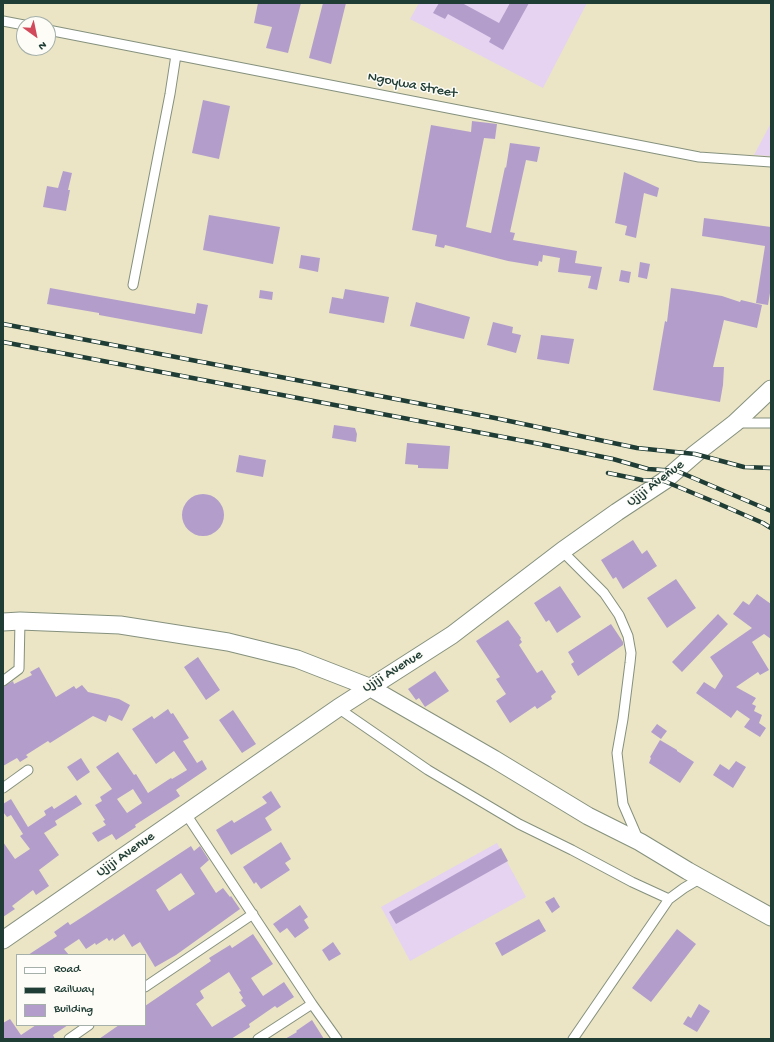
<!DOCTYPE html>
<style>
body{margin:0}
#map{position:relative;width:774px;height:1042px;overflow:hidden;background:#ebe5c6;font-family:"Gochi Hand",sans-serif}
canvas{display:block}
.frame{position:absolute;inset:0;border:4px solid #1f3d34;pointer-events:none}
.legend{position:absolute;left:16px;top:954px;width:130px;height:72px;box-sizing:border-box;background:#fdfcf7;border:1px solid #a4b0a9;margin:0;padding:5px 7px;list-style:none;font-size:12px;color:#1f3d34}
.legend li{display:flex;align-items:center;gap:8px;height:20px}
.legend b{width:20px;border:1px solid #a4b0a9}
.north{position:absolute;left:16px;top:16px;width:40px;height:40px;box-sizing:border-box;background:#fdfcf7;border:1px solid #a4b0a9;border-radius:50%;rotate:147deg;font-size:11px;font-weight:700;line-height:16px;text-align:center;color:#1f3d34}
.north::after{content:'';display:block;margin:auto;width:14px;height:18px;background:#d1495b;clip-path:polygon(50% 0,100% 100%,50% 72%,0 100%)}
</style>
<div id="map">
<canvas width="774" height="1042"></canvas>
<div class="frame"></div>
<ul class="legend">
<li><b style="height:5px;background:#fff"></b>Road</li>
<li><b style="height:5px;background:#1f3d34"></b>Railway</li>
<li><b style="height:11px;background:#b39ecb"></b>Building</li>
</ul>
<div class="north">N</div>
</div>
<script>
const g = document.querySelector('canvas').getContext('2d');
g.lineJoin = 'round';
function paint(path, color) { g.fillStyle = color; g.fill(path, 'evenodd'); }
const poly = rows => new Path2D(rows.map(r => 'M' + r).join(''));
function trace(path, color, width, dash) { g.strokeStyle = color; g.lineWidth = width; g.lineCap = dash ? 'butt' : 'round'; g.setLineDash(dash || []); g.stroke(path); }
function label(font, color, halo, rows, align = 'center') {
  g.font = font + ' "Gochi Hand",sans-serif'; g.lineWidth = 3; g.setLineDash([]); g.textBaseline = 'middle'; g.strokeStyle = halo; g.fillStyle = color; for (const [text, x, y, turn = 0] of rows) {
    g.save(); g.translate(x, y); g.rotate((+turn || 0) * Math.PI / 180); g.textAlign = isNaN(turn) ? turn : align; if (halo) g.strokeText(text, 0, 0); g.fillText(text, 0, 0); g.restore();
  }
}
paint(poly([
 [419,3,587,3,543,88,410,19],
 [771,123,771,156,754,155],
 [497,843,526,897,410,961,381,907]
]), '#e5d3f1');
paint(poly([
 [258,3,301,3,288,53,266,48,272,27,254,23],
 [323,3,346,3,331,64,309,58],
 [439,3,462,3,499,23,510,3,529,3,503,50,489,42,491,38,448,14,445,19,433,13],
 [203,100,230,106,219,159,192,153],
 [472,121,497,124,495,139,484,138,466,227,491,233,505,167,506,168,510,143,540,147,537,162,526,160,510,232,515,233,513,240,577,251,575,263,602,267,597,290,588,288,591,276,558,272,560,258,543,255,542,262,539,261,538,266,508,261,445,245,444,248,435,246,437,235,412,230,431,125,471,132],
 [63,171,72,173,68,190,70,190,66,211,43,207,47,186,58,188],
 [624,172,659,188,657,197,644,193,636,238,625,235,627,226,615,223],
 [209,215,280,227,273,264,203,250],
 [704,218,771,227,771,287,768,305,756,303,765,246,702,236],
 [301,255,320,258,318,272,299,268],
 [640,262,650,264,647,279,638,277],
 [621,270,631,272,629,283,619,281],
 [50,288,195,314,197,303,208,305,202,334,99,315,99,313,47,304],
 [671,288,692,291,722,296,740,302,741,300,762,305,757,328,724,320,713,367,724,367,723,385,720,402,653,390,665,321,667,322],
 [345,289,389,297,384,323,329,313,332,297,343,299],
 [260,290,273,292,272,300,259,298],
 [416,302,470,317,464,339,410,326],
 [493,322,513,327,512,333,521,335,516,353,487,345],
 [541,335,574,339,569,364,537,359],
 [334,425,355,428,357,434,356,442,332,438],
 [407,443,450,446,448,469,418,468,418,465,405,464],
 [239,455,266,460,263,477,236,472],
 '182 515a21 21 0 1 1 42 0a21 21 0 1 1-42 0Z',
 [633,540,642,554,647,550,657,566,623,589,616,577,613,579,601,560],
 [676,579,696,608,667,628,647,598],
 [560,586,581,617,557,633,549,620,546,622,534,603],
 [757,594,771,604,771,639,764,634,752,642,769,670,760,675,758,672,736,687,756,698,752,704,756,706,754,711,762,715,759,723,766,728,760,737,744,727,750,719,737,710,731,718,696,693,704,682,715,689,723,676,710,657,752,628,733,614,743,601,749,605],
 [718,614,728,624,682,672,672,662],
 [508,620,521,638,520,639,522,642,519,645,537,673,542,670,556,692,551,696,552,699,537,709,535,706,510,723,496,701,506,694,496,679,500,677,476,641],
 [611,624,623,642,623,645,578,676,571,664,574,662,568,652],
 [198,657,220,690,206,700,184,667],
 [39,667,56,697,74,686,76,689,82,685,88,692,119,699,130,705,122,721,109,715,106,722,93,716,50,743,48,741,26,755,28,757,20,762,17,758,3,766,3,687,13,681,14,684,32,675,30,672],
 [435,671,449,691,425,707,419,698,416,700,408,689],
 [168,709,171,714,173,713,189,738,183,741,197,763,202,760,207,769,176,790,180,796,135,825,136,827,116,840,112,834,98,842,92,833,106,825,103,821,105,820,95,805,102,801,100,797,112,789,96,767,118,752,134,775,136,774,148,793,171,778,172,779,187,770,174,751,156,764,132,729,152,716,154,719],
 [133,789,142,803,127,813,117,799],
 [233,710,256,744,242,753,219,720],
 [657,724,667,731,661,739,651,732],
 [660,740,677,750,677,751,694,762,680,783,649,763,651,758,650,757],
 [81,758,90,772,77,781,67,767],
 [736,761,746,767,733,788,713,775,720,764,729,770],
 [271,791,281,807,265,818,272,830,231,855,216,830,232,820,234,823,267,803,262,797],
 [76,795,82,804,55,821,57,825,44,833,59,855,39,870,49,886,36,895,33,890,12,906,15,909,3,917,3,842,15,859,30,849,20,836,23,834,11,815,7,817,3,812,3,804,11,799,28,827,46,815,44,811,52,806,54,809],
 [281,842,291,859,285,863,290,870,261,889,256,882,254,884,243,867],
 [191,846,194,851,200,846,209,860,200,868,216,893,223,888,230,897,231,896,240,909,176,955,155,967,140,942,132,947,124,934,114,941,113,938,109,941,107,938,96,945,95,943,86,949,79,939,64,949,69,955,28,955,57,936,54,932,68,922,70,925,84,916],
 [181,873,195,894,169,911,156,890],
 [501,848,508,861,396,924,389,912],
 [554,897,560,907,552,913,545,902],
 [300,905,308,917,304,920,309,928,295,938,287,928,280,933,273,924],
 [539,919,546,931,502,956,495,943],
 [677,929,696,944,651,1002,632,988],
 [253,934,273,964,251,978,263,996,284,982,294,997,277,1008,275,1006,249,1024,250,1027,231,1039,99,1039,119,1025,145,1025,145,1006,211,961,209,958,230,945,232,948],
 [229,972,241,991,239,992,243,998,241,1000,246,1006,212,1027,196,1004,204,998,200,991],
 [333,942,341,954,329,961,322,950],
 [699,1004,710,1011,697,1032,683,1024,688,1016,691,1018],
 [10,1019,21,1035,36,1025,68,1025,53,1035,55,1039,3,1039,3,1023],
 [312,1020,324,1039,285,1039,297,1032,296,1031]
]), '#b39ecb');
const street = poly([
 [3,21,24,25],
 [48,30,699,157,771,162],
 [133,285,170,94,176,55],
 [736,423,771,423],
 [562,551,604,593,619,615,628,636,631,653,630,663,623,719,617,753,623,804,639,841],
 [3,681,19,669,20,621],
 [338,708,428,770,519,824,572,850,632,882,669,899],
 [3,788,28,770],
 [186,814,312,1004,337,1039],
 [145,987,253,914],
 [69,1039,89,1025],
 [258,1039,312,1004],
 [573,1039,669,899,684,888,701,878]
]);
const highway = poly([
 [3,622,20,621,120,625,228,642,297,659,369,687,494,759,588,816,640,842,688,871,771,917],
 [3,940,338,708,452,635,562,551,617,512,664,481,695,454,735,423,771,389]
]);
trace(street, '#85917d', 11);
trace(highway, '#85917d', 19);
trace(street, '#fff', 9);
trace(highway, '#fff', 17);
const rail = poly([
 [3,324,495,418,637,448,695,454,744,467,771,468],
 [3,342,540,444,613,459,648,469,677,471,771,511],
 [608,473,642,480,664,481,717,503,763,523,771,528]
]);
trace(rail, '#1f3d34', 4.5);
trace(rail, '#fdfcf7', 3, [9]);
label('14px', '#1f3d34', '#fdfcf7', [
 ["Ngoywa Street",412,86,11],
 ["Ujiji Avenue",656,484,-37],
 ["Ujiji Avenue",393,672,-32],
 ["Ujiji Avenue",126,855,-35]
]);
</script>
